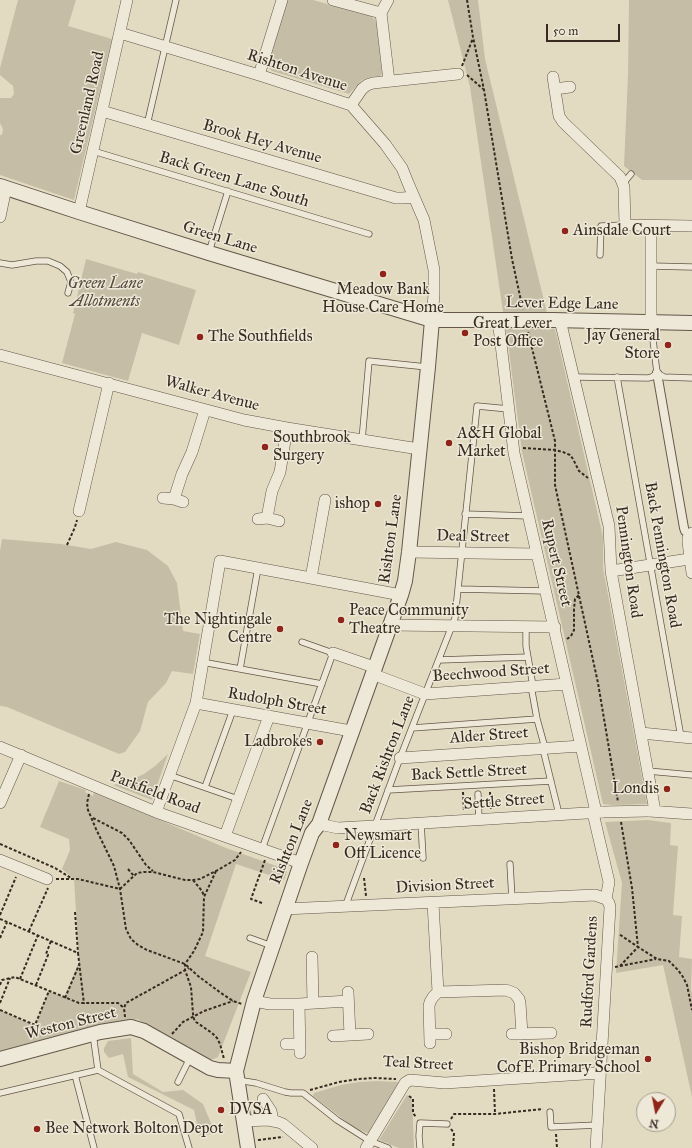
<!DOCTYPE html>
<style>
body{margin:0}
#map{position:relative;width:692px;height:1148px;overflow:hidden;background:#e3dbc1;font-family:"IM FELL Great Primer",serif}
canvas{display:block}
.north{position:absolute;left:636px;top:1092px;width:40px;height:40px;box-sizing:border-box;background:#ede8d7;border:1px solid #a59c8e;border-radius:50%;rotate:190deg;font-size:11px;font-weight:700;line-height:16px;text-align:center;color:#392a21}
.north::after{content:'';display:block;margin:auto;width:14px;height:18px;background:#8f2418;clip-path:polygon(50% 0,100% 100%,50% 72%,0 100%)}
.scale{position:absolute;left:546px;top:24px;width:74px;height:18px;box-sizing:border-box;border:2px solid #392a21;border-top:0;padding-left:5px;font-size:12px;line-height:14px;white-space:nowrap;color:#392a21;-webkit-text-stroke:3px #ede8d7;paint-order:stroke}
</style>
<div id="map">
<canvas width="692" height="1148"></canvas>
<div class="north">N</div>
<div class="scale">50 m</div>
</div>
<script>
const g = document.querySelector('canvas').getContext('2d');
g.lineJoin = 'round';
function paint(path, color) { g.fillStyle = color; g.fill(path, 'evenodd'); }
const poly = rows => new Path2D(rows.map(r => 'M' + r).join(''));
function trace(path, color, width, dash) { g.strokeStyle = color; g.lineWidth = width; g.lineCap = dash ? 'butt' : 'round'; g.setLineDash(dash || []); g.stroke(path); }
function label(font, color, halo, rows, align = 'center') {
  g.font = font + ' "IM FELL Great Primer",serif'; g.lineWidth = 3; g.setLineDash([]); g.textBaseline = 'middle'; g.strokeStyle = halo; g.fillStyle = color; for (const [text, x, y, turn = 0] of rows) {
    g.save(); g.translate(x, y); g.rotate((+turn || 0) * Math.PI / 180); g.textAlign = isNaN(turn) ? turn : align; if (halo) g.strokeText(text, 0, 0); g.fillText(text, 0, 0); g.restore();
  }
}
paint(poly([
 [18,0,76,0,68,26,112,39,74,200,0,175,0,135,2,135,3,129,0,123,0,98,11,98,14,94,13,86,0,75,0,68],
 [287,0,313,0,371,16,375,20,377,24,382,74,380,76,371,77,362,80,349,94,272,71,269,68,269,64],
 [448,0,478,0,485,59,547,313,515,313,503,312,470,87],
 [629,0,692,0,692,180,642,180,624,166,628,74],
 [86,259,137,274,138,272,196,290,179,345,142,333,128,381,62,363,75,314,73,313],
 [506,328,555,329,603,537,603,568,647,804,612,805,603,804,522,452],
 [2,539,61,544,91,549,116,542,147,550,168,566,177,583,183,631,200,634,193,674,172,671,166,683,148,702,140,731,125,752,119,754,7,707,0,706,0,551],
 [168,754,152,800,113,785,128,781,144,774,155,766],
 [59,781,86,790,85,792,93,796,94,792,226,848,285,869,287,872,284,880,236,864,205,956,251,972,218,1057,214,1059,208,1059,137,1019,0,1052,0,1010,35,1026,49,991,64,997,79,962,74,879,62,869,70,850,69,839,40,827],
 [648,820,671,823,670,845,678,846,673,915,682,916,679,957,692,959,691,989,692,994,692,1097,663,965,616,973,622,883,605,822],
 [131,1038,133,1074,163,1092,183,1090,203,1104,213,1128,212,1133,200,1138,194,1110,128,1077,123,1054,109,1058,104,1052,104,1048,108,1041],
 [376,1081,400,1082,370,1134,356,1129,313,1096,314,1093,341,1085,359,1082],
 [407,1095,412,1099,414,1148,399,1148,379,1140]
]), '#c6bda6');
const service = poly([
 [147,125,176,0],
 [93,151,369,234],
 [622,182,626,180,631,174],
 [209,252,228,191],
 [600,255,601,226,625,225],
 [0,263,12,265,36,261,48,261,60,266,67,272,71,282,68,293],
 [651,266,692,267],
 [651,323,657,373],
 [657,373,664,377,692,378],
 [574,377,648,378,652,377,657,373],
 [617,377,681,737],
 [362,440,369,361,427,367],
 [465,514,529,516],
 [458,589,546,591],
 [526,627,526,646,533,686],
 [439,660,528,657],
 [202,662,322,684],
 [240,669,258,568],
 [531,686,537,719,545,748],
 [412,728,537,719],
 [543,749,559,814],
 [648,771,692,775],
 [169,775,238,799],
 [205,787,233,710],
 [388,790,551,781],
 [478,794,479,820],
 [421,823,423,858],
 [262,849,333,653,302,642],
 [510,864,512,899],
 [345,907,400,758,455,618,477,406,509,409],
 [250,938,272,946],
 [98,1070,179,1114,189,1148],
 [75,1075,94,1148],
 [237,1080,256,1083,285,1092,291,1093,303,1093,337,1120,370,1141,388,1148],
 [178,1082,190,1058],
 [0,1093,98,1070,93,1034],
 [550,1112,551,1127,598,1125],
 [420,1148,419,1136,420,1123,447,1124]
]);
const pedestrian = poly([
 [657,373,684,528,685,531,690,535]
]);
const minor = poly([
 [333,0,381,13,389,81],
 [381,13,388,0],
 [120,33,259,75,351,105,362,89,367,85,373,83,458,74],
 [259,75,282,0],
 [553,77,559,116,563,122,620,177,624,187,625,225,692,226],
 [555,89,570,87],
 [351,105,385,144,402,168,408,183,424,220,434,270,434,294,432,320],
 [102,111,396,198,402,198,414,197],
 [79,212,127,0],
 [0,217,6,188],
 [651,226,651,322],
 [498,319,514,453,596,812],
 [560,320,609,526,611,571,655,811],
 [0,355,244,420,287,428,419,449],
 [163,498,174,499,183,502],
 [174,499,182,474,192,452,205,410],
 [79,511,109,383],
 [267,518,272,491,280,472,287,428],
 [258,519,267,518,279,521],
 [692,533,688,538,688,542,692,573],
 [409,552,537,554],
 [611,571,689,559],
 [311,578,325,500],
 [389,625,555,627],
 [333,653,374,667],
 [372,674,425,694,567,684],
 [196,703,351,731],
 [641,733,692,738],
 [0,747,156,812,301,863],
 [400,758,581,746],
 [0,803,21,755],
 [649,811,692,814],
 [156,812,196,703,220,561,401,595],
 [593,813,609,882,606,899],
 [319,824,338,828,374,826,603,812],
 [225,836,269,716],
 [0,860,47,879],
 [433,903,438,992,506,990,514,993,519,999,520,1003,522,1034],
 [284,909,595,895,606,899,609,903,610,907,596,1148],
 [312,957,313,1003],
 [348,992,350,1035],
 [254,1001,270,1004,299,1004,348,1001],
 [299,1004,300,1053],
 [430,1034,446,1034],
 [512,1034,551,1033],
 [333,1036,368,1034],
 [430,1043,429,1006,430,1002,433,997,438,992],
 [286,1044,300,1044],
 [263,1099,271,1111,273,1121],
 [244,1121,268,1120,278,1122,283,1124,312,1148],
 [366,1148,405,1083,410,1080,445,1083,600,1073]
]);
const tertiary = poly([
 [0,186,79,212,209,253,432,320,507,320],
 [552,320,692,323],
 [0,1059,100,1032,131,1027,144,1031,210,1068,218,1070,236,1071],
 [248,1148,236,1071,254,1001,301,863,312,833,319,824,401,595,405,581,409,552,428,367,432,320]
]);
trace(service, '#645649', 7);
trace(pedestrian, '#645649', 10);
trace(minor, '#645649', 12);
trace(tertiary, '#645649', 16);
trace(poly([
 [467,0,473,37,484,90,512,259,523,310],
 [462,66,473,38],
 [467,75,483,89],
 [528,332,555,441,555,485,598,683,618,802],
 [523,448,555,450,563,452,570,455,573,459,579,471,588,478],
 [67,545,75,527,77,520],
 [567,639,571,636,574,630,574,609,575,599,579,595],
 [463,792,464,811],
 [490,792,491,809],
 [89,794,87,803,88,810,96,829,114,866,120,889,126,929,131,939,138,945,147,950,185,964,198,976,221,993,233,1001,242,1004],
 [93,818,122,833,129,840,146,865,153,871],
 [621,822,632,888,638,947,657,959,669,961,678,970,683,977,687,985,692,1010],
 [0,844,55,868,71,878],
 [128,869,134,876],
 [216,871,204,897,203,932,194,951,185,964,185,970,191,987,193,1014,194,1019,196,1022,212,1033,217,1038,220,1044,224,1059],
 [364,878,366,896],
 [56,879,78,879,120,889,137,873,144,872,153,872,185,880,193,880,200,879,216,871,235,860,241,852],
 [193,880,202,891,204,896],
 [262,903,251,899,265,860],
 [75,912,78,953],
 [0,915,16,877],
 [0,919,78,953,84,1004],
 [29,931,48,888],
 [0,938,7,922],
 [620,966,656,959],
 [615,967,620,966,638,947,619,934],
 [20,979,38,935],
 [0,985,2,980,15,977,79,1003,118,1003,124,1008],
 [36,985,48,955,46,954,51,941],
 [65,998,79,965],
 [0,1003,10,978],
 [0,1010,35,1025,49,991],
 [125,1017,124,1008,126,1003,189,968],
 [172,1034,183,1022,204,1011,233,1001],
 [494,1089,495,1114],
 [310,1090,339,1082,358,1079,375,1078,396,1079],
 [409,1096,413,1099,413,1113,416,1117],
 [451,1119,454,1114,495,1114,543,1109],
 [451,1129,454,1133,453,1148],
 [556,1134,557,1148],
 [258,1140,283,1137]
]), '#392a21', 2, [3, 2]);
trace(service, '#ede8d7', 5.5);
trace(pedestrian, '#ede8d7', 8);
trace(minor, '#ede8d7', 11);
trace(tertiary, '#ede8d7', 14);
const minorBridge = poly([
 [603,812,648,811]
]);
const tertiaryBridge = poly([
 [507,320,552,320]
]);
trace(minorBridge, '#645649', 12, []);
trace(tertiaryBridge, '#645649', 16, []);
trace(minorBridge, '#ede8d7', 11);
trace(tertiaryBridge, '#ede8d7', 14);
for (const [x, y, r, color] of [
 [565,231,4,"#8f2418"],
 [383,274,4,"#8f2418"],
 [465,333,4,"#8f2418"],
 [200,337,4,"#8f2418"],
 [668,345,4,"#8f2418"],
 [449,443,4,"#8f2418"],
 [265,447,4,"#8f2418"],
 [378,504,4,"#8f2418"],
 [341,620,4,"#8f2418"],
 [280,629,4,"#8f2418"],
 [320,742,4,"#8f2418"],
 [667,789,4,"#8f2418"],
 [336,845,4,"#8f2418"],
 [648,1059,4,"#8f2418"],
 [221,1110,4,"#8f2418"],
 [37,1129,4,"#8f2418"]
]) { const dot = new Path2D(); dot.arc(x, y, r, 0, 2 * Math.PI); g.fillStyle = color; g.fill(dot); trace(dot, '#ede8d7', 1.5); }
label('16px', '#392a21', '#ede8d7', [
 ["Rishton Avenue",297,71,18],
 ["Greenland Road",88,103,-77],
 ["Brook Hey Avenue",262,142,16],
 ["Back Green Lane South",234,180,17],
 ["Green Lane",220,238,17],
 ["Lever Edge Lane",562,304,1],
 ["Walker Avenue",212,394,15],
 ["Deal Street",473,537,1],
 ["Rishton Lane",391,539,-82],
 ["Back Pennington Road",662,555,80],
 ["Pennington Road",628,562,82],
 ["Rupert Street",556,563,77],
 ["Beechwood Street",491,673,-4],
 ["Rudolph Street",277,702,10],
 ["Alder Street",489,736,-4],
 ["Back Rishton Lane",388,755,-69],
 ["Back Settle Street",469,773,-3],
 ["Parkfield Road",155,793,21],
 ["Settle Street",504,802,-4],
 ["Rishton Lane",292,842,-68],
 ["Division Street",445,886,-3],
 ["Rudford Gardens",590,972,-87],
 ["Weston Street",71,1024,-14],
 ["Teal Street",418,1064,3]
]);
label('16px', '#392a21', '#ede8d7', [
 ["Ainsdale Court",573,231],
 ["Meadow Bank",383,290,"center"],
 ["House Care Home",383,308,"center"],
 ["Great Lever",473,324],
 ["Post Office",473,342],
 ["Jay General",660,336,"right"],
 ["Store",660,354,"right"],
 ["The Southfields",208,337],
 ["A&H Global",457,434],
 ["Market",457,452],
 ["Southbrook",273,438],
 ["Surgery",273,456],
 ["ishop",370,504,"right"],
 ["Peace Community",349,611],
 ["Theatre",349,629],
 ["The Nightingale",272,620,"right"],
 ["Centre",272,638,"right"],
 ["Ladbrokes",312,742,"right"],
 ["Londis",659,789,"right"],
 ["Newsmart",344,836],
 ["Off Licence",344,854],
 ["Bishop Bridgeman",640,1050,"right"],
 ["CofE Primary School",640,1068,"right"],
 ["DVSA",229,1110],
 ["Bee Network Bolton Depot",45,1129]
], 'left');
label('italic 16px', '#55473c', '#ede8d7', [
 ["Green Lane",105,284],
 ["Allotments",105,302]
]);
</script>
